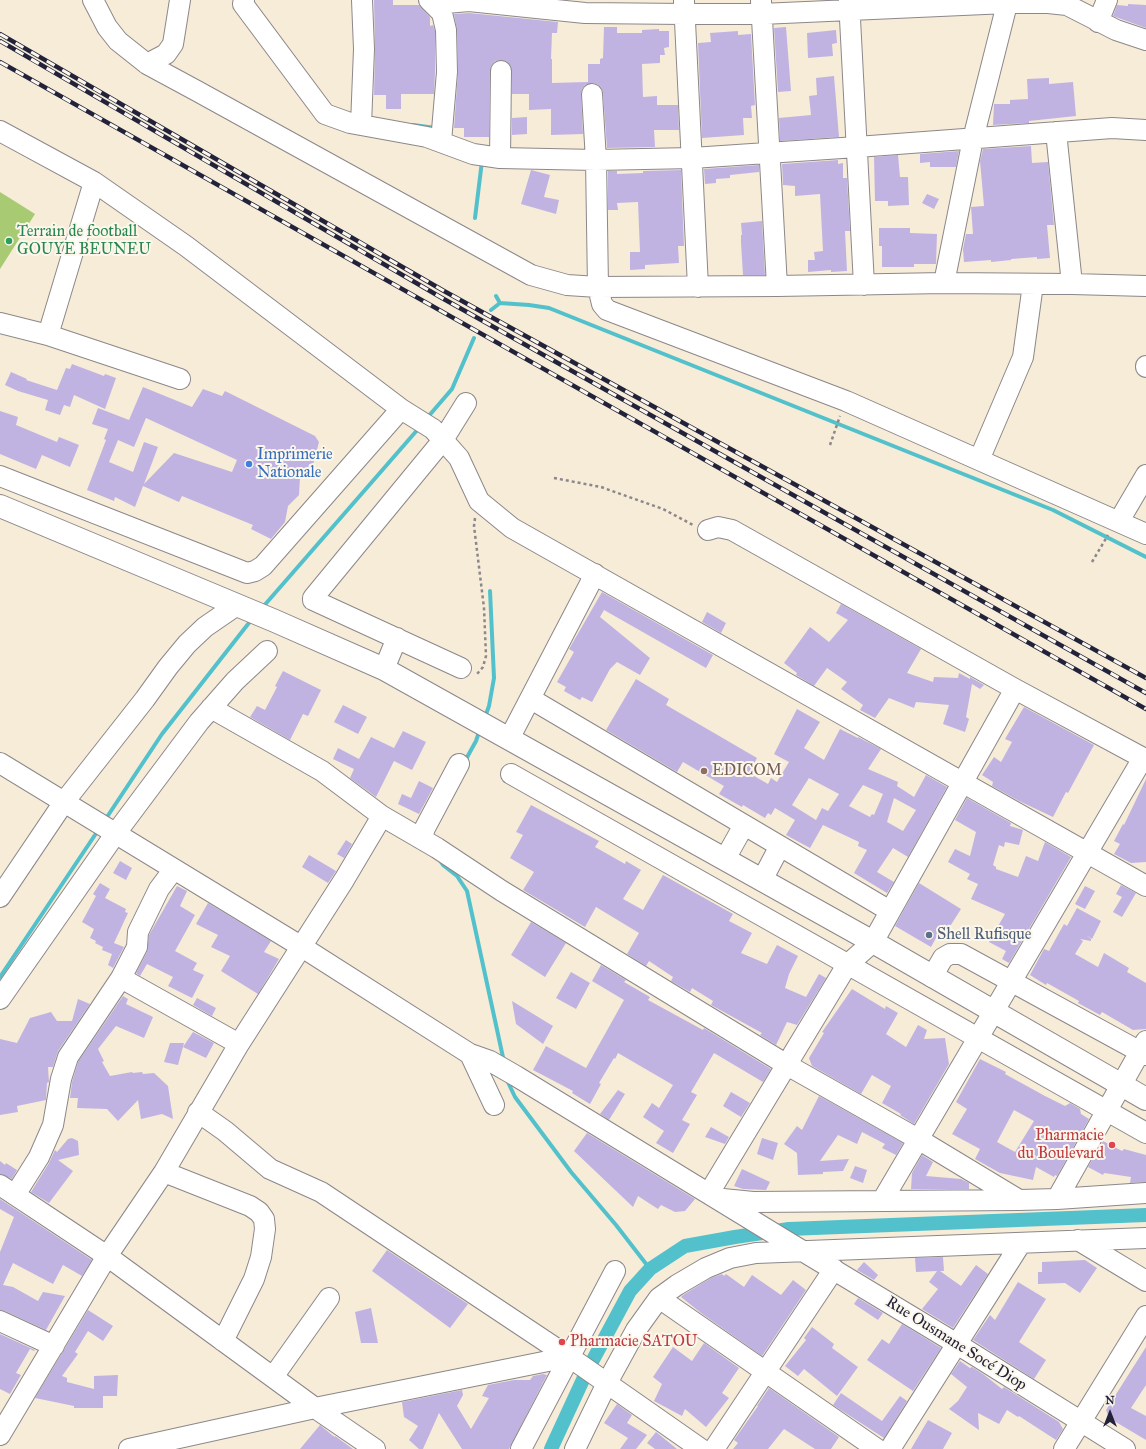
<!DOCTYPE html>
<meta charset="utf-8">
<style>
body{margin:0}
#map{position:relative;width:1146px;height:1449px;overflow:hidden;background:#f7ecd8;font-family:"IM FELL Great Primer",serif}
canvas{display:block}
.north{position:absolute;left:1090px;top:1393px;width:40px;height:40px;-webkit-text-stroke:3px #fbf7ec;paint-order:stroke;rotate:0deg;font-size:11px;font-weight:700;line-height:16px;text-align:center;color:#22223b}
.north::after{content:'';display:block;margin:auto;width:14px;height:18px;background:#22223b;clip-path:polygon(50% 0,100% 100%,50% 72%,0 100%)}
</style>
<div id="map">
<canvas width="1146" height="1449"></canvas>
<div class="north">N</div>
</div>
<script>
const g = document.querySelector('canvas').getContext('2d');
g.lineJoin = 'round';
function paint(path, color) { g.fillStyle = color; g.fill(path, 'evenodd'); }
const poly = rows => new Path2D(rows.map(r => 'M' + r).join(''));
function trace(path, color, width, dash) { g.strokeStyle = color; g.lineWidth = width; g.lineCap = dash ? 'butt' : 'round'; g.setLineDash(dash || []); g.stroke(path); }
function label(font, color, halo, rows, align = 'center') {
  g.font = font + ' "IM FELL Great Primer",serif'; g.lineWidth = 4; g.setLineDash([]); g.textBaseline = 'middle'; g.strokeStyle = halo; g.fillStyle = color; for (const [text, x, y, turn = 0] of rows) {
    g.save(); g.translate(x, y); g.rotate((+turn || 0) * Math.PI / 180); g.textAlign = isNaN(turn) ? turn : align; if (halo) g.strokeText(text, 0, 0); g.fillText(text, 0, 0); g.restore();
  }
}
paint(poly([
 [0,192,35,214,0,269]
]), '#a7ca73');
trace(poly([
 [413,125,436,128],
 [475,218,482,161],
 [496,296,500,303],
 [491,310,500,303,529,305,549,308,1053,510,1146,557],
 [427,418,452,389,474,338],
 [262,608,419,428],
 [485,717,489,706,494,678,490,591],
 [465,761,476,741,480,729],
 [105,820,162,734,252,619],
 [439,859,443,865,457,876,467,891,504,1062],
 [0,977,99,829],
 [506,1078,515,1097,571,1172,616,1225,650,1269]
]), '#53c1cb', 4);
trace(poly([
 [551,1449,587,1371,630,1291,650,1269,685,1246,735,1237,789,1229,1146,1215]
]), '#53c1cb', 14);
paint(poly([
 [374,0,393,0,393,5,419,5,430,17,430,26,433,25,435,31,435,72,434,94,401,94,401,109,386,109,386,95,374,95,375,49],
 [1128,4,1146,5,1146,28,1113,16,1117,5,1128,6],
 [469,13,558,22,557,33,552,33,551,59,552,59,552,83,588,82,588,64,600,64,600,59,603,58,604,27,617,27,617,33,642,33,642,30,659,29,659,31,669,31,669,47,664,48,665,55,660,55,660,63,642,64,643,97,657,96,657,105,678,105,679,130,654,130,655,147,607,148,603,93,601,87,597,84,592,83,585,85,582,89,581,94,583,134,551,135,551,109,529,110,529,94,512,94,512,71,511,66,506,61,501,60,495,61,491,66,490,70,489,137,464,137,464,128,454,128,458,72,457,30,454,14],
 [786,27,791,91,778,92,774,28],
 [836,30,837,43,832,44,833,56,808,58,807,33],
 [738,31,738,35,751,34,755,105,751,106,752,118,743,118,744,135,702,138,698,43,711,42,710,33],
 [834,76,839,137,780,141,779,118,811,115,809,96,817,95,816,78],
 [1049,78,1049,84,1073,82,1076,116,1029,121,1029,123,993,125,994,104,1010,104,1010,100,1028,99,1027,79],
 [527,117,527,134,512,135,512,118],
 [1031,146,1032,163,1048,162,1054,225,1047,225,1050,258,1037,259,1037,257,1011,259,1011,260,991,262,991,260,964,262,963,249,966,234,973,234,971,207,984,206,980,161,983,149],
 [959,151,956,167,930,167,930,162,920,163,920,154],
 [898,155,900,177,908,177,909,205,888,206,888,201,875,201,874,157],
 [838,160,838,164,843,163,843,178,847,178,850,231,845,231,847,271,831,272,831,270,808,272,808,260,815,260,814,252,823,251,820,194,795,196,795,186,783,185,782,164],
 [759,165,759,172,730,175,730,178,716,179,716,183,705,184,704,169],
 [531,170,550,175,544,197,559,200,556,214,521,204],
 [681,170,684,246,678,246,679,263,645,265,645,269,630,270,630,252,640,252,638,202,617,203,618,210,608,210,608,171,617,171,617,174,643,173,643,171],
 [927,194,939,199,934,209,922,203],
 [762,221,765,275,743,275,741,243,741,235,742,235,741,223],
 [879,228,910,228,910,233,937,234,936,264,914,264,914,267,882,267,882,246,879,246],
 [72,364,104,376,105,374,116,378,105,409,74,395,70,407,64,405,60,415,45,410,48,400,18,391,5,385,11,372,27,379,26,380,57,390,66,368,70,369],
 [143,387,192,407,203,389,222,396,225,391,315,436,319,442,313,465,300,477,299,495,288,506,285,522,271,539,251,529,253,525,182,496,179,502,143,486,135,507,115,497,114,501,87,490,106,440,104,439,108,429,92,424,98,408,129,420],
 [146,418,237,460,232,472,174,453,144,484,158,447,144,442,133,472,109,462,118,440,134,447],
 [0,411,18,417,16,425,57,442,59,437,79,445,70,467,42,455,36,469,0,454],
 [602,592,713,655,706,668,604,610,600,617,650,658,640,675,617,662,610,669,592,702,582,697,580,700,564,691,566,687,557,682,574,652,569,649],
 [841,604,921,649,907,673,933,682,934,677,958,678,959,673,970,679,970,677,984,685,980,689,972,684,966,717,969,719,965,732,943,724,949,705,916,702,914,708,889,698,875,718,860,710,863,705,841,689,847,682,827,668,814,686,796,675,797,673,784,663,810,627,829,642,848,620,836,613],
 [707,612,726,623,721,633,702,622],
 [283,671,321,690,308,716,303,714,290,740,250,717,257,706,265,710,277,687,275,686],
 [636,679,669,699,666,705,757,758,749,773,768,784,771,778,777,782,789,762,774,754,797,709,820,722,804,748,824,760,840,729,858,738,858,737,881,749,868,769,898,782,897,786,914,797,926,775,947,787,908,857,893,848,877,872,894,882,887,893,854,873,867,850,858,846,859,842,823,825,810,848,786,835,795,820,775,808,771,815,768,813,765,818,743,805,742,807,719,794,724,786,683,762,677,772,606,730],
 [809,778,839,794,828,811,822,808,816,820,792,805],
 [863,785,883,794,874,815,872,814,870,817,849,806],
 [894,798,916,810,903,831,887,822],
 [343,705,367,717,358,734,334,722],
 [1024,707,1094,745,1068,793,1066,792,1053,817,1019,801,992,786,993,782,982,775,994,757,1001,762,1012,742,1005,739],
 [403,731,426,742,412,770,394,761,376,797,350,778,354,769,333,759,338,748,359,759,371,737,394,748],
 [1146,779,1146,862,1131,863,1114,854,1120,844,1114,841,1123,824,1124,825],
 [419,781,433,788,419,814,398,804,402,794,411,798],
 [967,798,1011,823,1010,826,1023,830,1019,845,1005,842,1004,847,999,845,993,865,996,867,996,869,1018,877,1026,856,1038,861,1045,842,1071,857,1009,963,1002,959,1006,951,989,942,1005,914,971,899,978,884,967,879,970,874,948,862,955,849,970,856,976,832,955,820],
 [531,805,599,841,595,847,625,864,626,861,641,870,623,899,643,910,663,875,733,914,729,921,752,933,741,953,767,964,777,945,798,956,789,974,785,988,806,997,819,974,826,978,797,1025,787,1022,776,1045,760,1035,762,1033,711,1005,713,1001,692,988,690,992,671,981,673,977,649,961,646,966,627,954,639,933,596,907,585,927,523,890,534,872,510,858,523,835,516,832],
 [346,840,352,844,344,858,337,854],
 [309,855,336,871,328,883,302,867],
 [120,861,132,868,126,880,113,873],
 [100,883,110,889,105,898,126,909,125,912,128,913,114,943,124,947,113,968,108,965,112,954,102,950,103,947,95,943,96,941,90,938,94,929,82,922,96,896,93,894],
 [919,883,961,909,949,928,943,925,931,947,895,926],
 [1121,885,1136,893,1122,917,1113,912,1122,897,1116,894],
 [177,886,187,891,180,906,195,915,175,951,197,963,193,970,204,975,192,998,168,986,173,977,147,964,140,976,136,973,147,952,149,935],
 [1085,886,1095,891,1085,909,1075,904],
 [208,903,271,941,264,952,279,959,258,994,221,971,230,956,211,947,218,935,196,924],
 [1077,908,1101,921,1092,939,1086,935,1091,939,1091,941,1080,939,1083,941,1075,954,1098,967,1104,953,1129,968,1127,972,1146,983,1146,1029,1133,1030,1102,1012,1100,1015,1078,1003,1079,1001,1047,983,1046,985,1030,975,1044,949,1049,951,1064,924,1067,926],
 [531,922,566,943,545,977,511,955],
 [601,965,626,980,624,982,650,997,648,1000,703,1030,704,1028,771,1069,763,1082,714,1053,691,1092,697,1095,682,1120,690,1124,673,1153,656,1143,664,1131,643,1117,652,1103,659,1108,673,1085,618,1053,615,1059,614,1058,599,1083,601,1084,590,1104,572,1093,573,1091,533,1070,546,1046,586,1068,624,1000,592,981],
 [571,972,590,983,576,1009,556,998],
 [852,989,885,1009,886,1006,898,1013,886,1034,906,1047,918,1025,927,1030,924,1039,945,1038,949,1064,914,1124,900,1115,901,1114,882,1103,891,1086,872,1075,861,1094,812,1066,809,1058,824,1033,822,1032],
 [123,996,128,999,126,1004,153,1017,144,1038,116,1026,98,1049,104,1061,102,1062,110,1076,132,1072,133,1073,142,1072,143,1074,154,1073,168,1086,173,1119,162,1114,141,1119,138,1100,118,1121,107,1109,77,1108,78,1098,70,1098,72,1082,78,1062],
 [197,998,216,1008,212,1016,193,1005],
 [78,999,90,1004,58,1051,53,1067,48,1067,49,1082,47,1083,46,1100,17,1106,18,1112,0,1115,0,1039,17,1043,30,1018,51,1012,57,1021,72,1021],
 [512,1001,553,1026,543,1044,516,1024],
 [193,1032,214,1043,206,1058,183,1047],
 [170,1043,184,1043,178,1065,164,1062],
 [980,1059,1006,1072,1005,1074,1045,1096,1065,1106,1070,1103,1080,1109,1081,1114,1089,1119,1057,1176,1055,1175,1054,1177,1036,1167,1033,1180,1000,1173,975,1159,980,1149,952,1134,967,1109,956,1102],
 [1014,1110,1034,1121,1015,1152,997,1142],
 [618,1090,625,1094,609,1120,600,1114],
 [731,1092,750,1103,741,1117,723,1106],
 [819,1096,903,1143,896,1155,882,1148,885,1144,862,1132,857,1144,838,1135,820,1161,849,1159,843,1171,823,1172,823,1174,798,1175,797,1153,784,1144,797,1126,802,1130],
 [711,1127,729,1137,725,1144,705,1137],
 [587,1133,695,1199,685,1211,675,1212,661,1205,658,1209,638,1196,633,1207,574,1151],
 [72,1138,78,1141,79,1155,58,1160,73,1171,49,1203,31,1192,49,1163,55,1150,57,1152,68,1139],
 [762,1138,778,1143,773,1160,757,1154],
 [1103,1141,1122,1151,1124,1149,1146,1155,1146,1182,1130,1183,1131,1177,1104,1173,1103,1175,1088,1167],
 [922,1155,933,1162,926,1176,961,1179,969,1183,969,1189,911,1189,912,1173],
 [0,1161,5,1165,6,1163,17,1170,12,1179,0,1174],
 [855,1166,867,1170,863,1183,850,1178],
 [742,1169,770,1182,766,1190,743,1189,734,1186],
 [0,1199,92,1260,82,1276,63,1265,53,1284,13,1263,3,1285,13,1287,38,1301,43,1292,65,1296,46,1330,5,1311,0,1310,0,1252,14,1217,0,1209],
 [387,1250,468,1304,450,1328,372,1271],
 [943,1257,944,1271,940,1271,961,1286,976,1265,988,1274,953,1328,922,1309,938,1289,929,1282,937,1271,916,1272,915,1258],
 [1085,1260,1097,1268,1080,1293,1065,1283,1038,1284,1038,1272,1042,1272,1042,1262],
 [864,1262,878,1275,874,1280,857,1270],
 [722,1274,724,1276,726,1274,744,1287,752,1275,781,1295,793,1280,806,1290,762,1356,701,1313,681,1297,683,1295,711,1278],
 [1018,1282,1046,1299,1019,1342,1046,1360,1034,1379,973,1340,990,1315,995,1320],
 [858,1298,883,1313,878,1320,854,1304],
 [371,1308,378,1343,361,1343,355,1312],
 [88,1310,113,1326,103,1341,88,1331,75,1352,78,1354,62,1376,67,1378,67,1382,94,1389,94,1376,118,1375,117,1396,103,1396,103,1408,74,1408,74,1406,35,1398],
 [902,1324,941,1348,913,1391,867,1360,882,1339,889,1344],
 [812,1327,834,1344,832,1348,858,1367,837,1396,804,1369,798,1376,785,1366,806,1340,804,1338],
 [0,1334,35,1350,34,1351,30,1349,16,1373,21,1375,10,1394,0,1389],
 [704,1343,739,1368,722,1393,729,1398,706,1427,685,1409,682,1416,654,1401,662,1384,653,1377,673,1347,692,1361],
 [1146,1347,1146,1385,1131,1408,1146,1416,1146,1440,1109,1418,1106,1410],
 [960,1361,970,1368,972,1367,983,1374,1002,1389,1004,1387,1059,1422,1063,1429,1056,1440,1019,1416,1018,1417,1007,1410,999,1424,978,1413,979,1430,949,1409,958,1401,967,1387,951,1374],
 [543,1374,547,1375,509,1449,462,1449,439,1413,423,1449,419,1449,409,1440,418,1426,404,1417,402,1402,462,1390,463,1395,457,1406,471,1429,489,1398,482,1396,488,1385,514,1380,530,1380,533,1376],
 [769,1388,839,1437,831,1449,815,1449,784,1429,768,1449,733,1449,738,1443,734,1440,758,1406,757,1406],
 [841,1393,882,1421,900,1396,907,1401,884,1438,833,1405],
 [617,1404,632,1415,627,1423,647,1435,636,1449,620,1449,628,1438,604,1423],
 [928,1420,952,1433,943,1449,911,1449],
 [320,1425,332,1435,335,1437,335,1436,353,1449,300,1449],
 [656,1432,677,1449,655,1449,647,1443]
]), '#c0b3e2');
const minor = poly([
 [93,0,107,27,118,41,147,64,197,91,531,275,567,285,598,287,777,286,944,283,1072,284,1146,286],
 [244,0,243,4,325,114,350,123,427,137,473,154,500,158,596,160,692,158,857,147,1112,128,1146,130],
 [429,0,442,13,446,30,447,72,441,142],
 [849,0,864,285],
 [684,1,698,287],
 [761,1,777,286],
 [434,4,469,1,585,13,685,14,761,14,1007,3,1048,3,1067,5,1116,30,1146,40],
 [1098,22,1107,0],
 [147,64,166,54,173,44,180,0],
 [592,94,596,160,598,287,602,304,607,310,846,401,1146,534],
 [361,125,364,49,362,0],
 [0,131,94,182,186,246,401,409,263,566,255,571,247,573,0,476],
 [1056,132,1072,284],
 [500,158,501,71],
 [944,283,973,139,1008,0],
 [0,323,48,335,180,379],
 [48,335,94,182],
 [1146,366,1146,367],
 [401,409,433,429,443,440,459,458,479,501,512,528,1146,886],
 [979,460,1023,357,1033,284],
 [1119,521,1146,475],
 [708,530,718,527,732,530,1015,689,1143,758,882,1201],
 [461,668,313,600,313,598,443,440,466,403],
 [384,669,397,638],
 [531,699,890,911],
 [211,708,322,771,382,816,437,848,502,891,787,1065,918,1139,1019,1200],
 [509,739,595,574],
 [0,763,302,947,470,1054,490,1061,516,1076,786,1241,957,1344,1125,1449],
 [511,774,1146,1133],
 [421,839,425,828,459,764],
 [725,859,744,825],
 [762,880,780,846],
 [0,897,64,802,145,699,168,667,187,644,205,627,237,605],
 [932,977,943,958,950,954,961,954,1146,1055],
 [121,978,239,1044],
 [0,999,116,833,199,722,235,681,267,651],
 [470,1054,494,1105],
 [198,1112,225,1131,270,1169,321,1192,578,1363,701,1449],
 [164,1172,250,1206,259,1212,264,1219,265,1229,261,1257,254,1279,223,1341],
 [0,1185,107,1256,315,1408,375,1449],
 [709,1193,847,965,873,942,1015,689],
 [15,1195,39,1157,53,1125,61,1079,68,1057,121,978,137,947,138,932,159,889,174,869],
 [723,1199,753,1202,1019,1200,1057,1199,1146,1193],
 [1057,1199,1146,1041],
 [1078,1240,1146,1281],
 [659,1298,877,1449],
 [0,1321,54,1346],
 [273,1377,329,1298],
 [0,1435,107,1256,164,1172,239,1044,344,880,382,816],
 [129,1449,315,1408,568,1357],
 [521,1449,615,1271],
 [575,1449,607,1383,636,1330,659,1298,677,1285,706,1268,730,1258,756,1253,1146,1238],
 [714,1449,834,1269],
 [890,1449,1021,1243],
 [1064,1449,1146,1316]
]);
const highway = poly([
 [0,506,275,621,384,669,873,942,1146,1099]
]);
trace(minor, '#8c878a', 22);
trace(highway, '#8c878a', 24);
trace(poly([
 [830,445,840,416],
 [554,478,601,487,663,509,693,525],
 [475,518,474,526,484,608,486,656,483,667,477,674],
 [1092,562,1108,535]
]), '#8c878a', 2.5, [3, 3]);
trace(minor, '#fff', 20);
trace(highway, '#fff', 22);
const rail = poly([
 [0,34,444,291,1146,678],
 [0,41,442,298,1146,693],
 [0,62,1146,709]
]);
trace(rail, '#22223b', 4.5);
trace(rail, '#fbf7ec', 3, [9]);
for (const [x, y, r, color] of [
 [9,241,4,"#2e9e5b"],
 [249,464,4,"#3f7fe0"],
 [704,771,4,"#8d6e63"],
 [929,935,4,"#5c6f8a"],
 [1112,1145,4,"#e0444e"],
 [562,1342,4,"#e0444e"]
]) { const dot = new Path2D(); dot.arc(x, y, r, 0, 2 * Math.PI); g.fillStyle = color; g.fill(dot); trace(dot, '#fbf7ec', 1.5); }
label('16px', '#27864d', '#fbf7ec', [
 ["Terrain de football",17,232],
 ["GOUYE BEUNEU",17,250]
], 'left');
label('16px', '#366cbe', '#fbf7ec', [
 ["Imprimerie",257,455],
 ["Nationale",257,473]
], 'left');
label('16px', '#785e54', '#fbf7ec', [
 ["EDICOM",712,771]
], 'left');
label('16px', '#4e5e75', '#fbf7ec', [
 ["Shell Rufisque",937,935]
], 'left');
label('16px', '#be3a42', '#fbf7ec', [
 ["Pharmacie",1104,1136],
 ["du Boulevard",1104,1154],
 ["Pharmacie SATOU",570,1342,"left"]
], 'right');
label('16px', '#22223b', '#fbf7ec', [
 ["Rue Ousmane Socé Diop",956,1344,32]
]);
</script>
